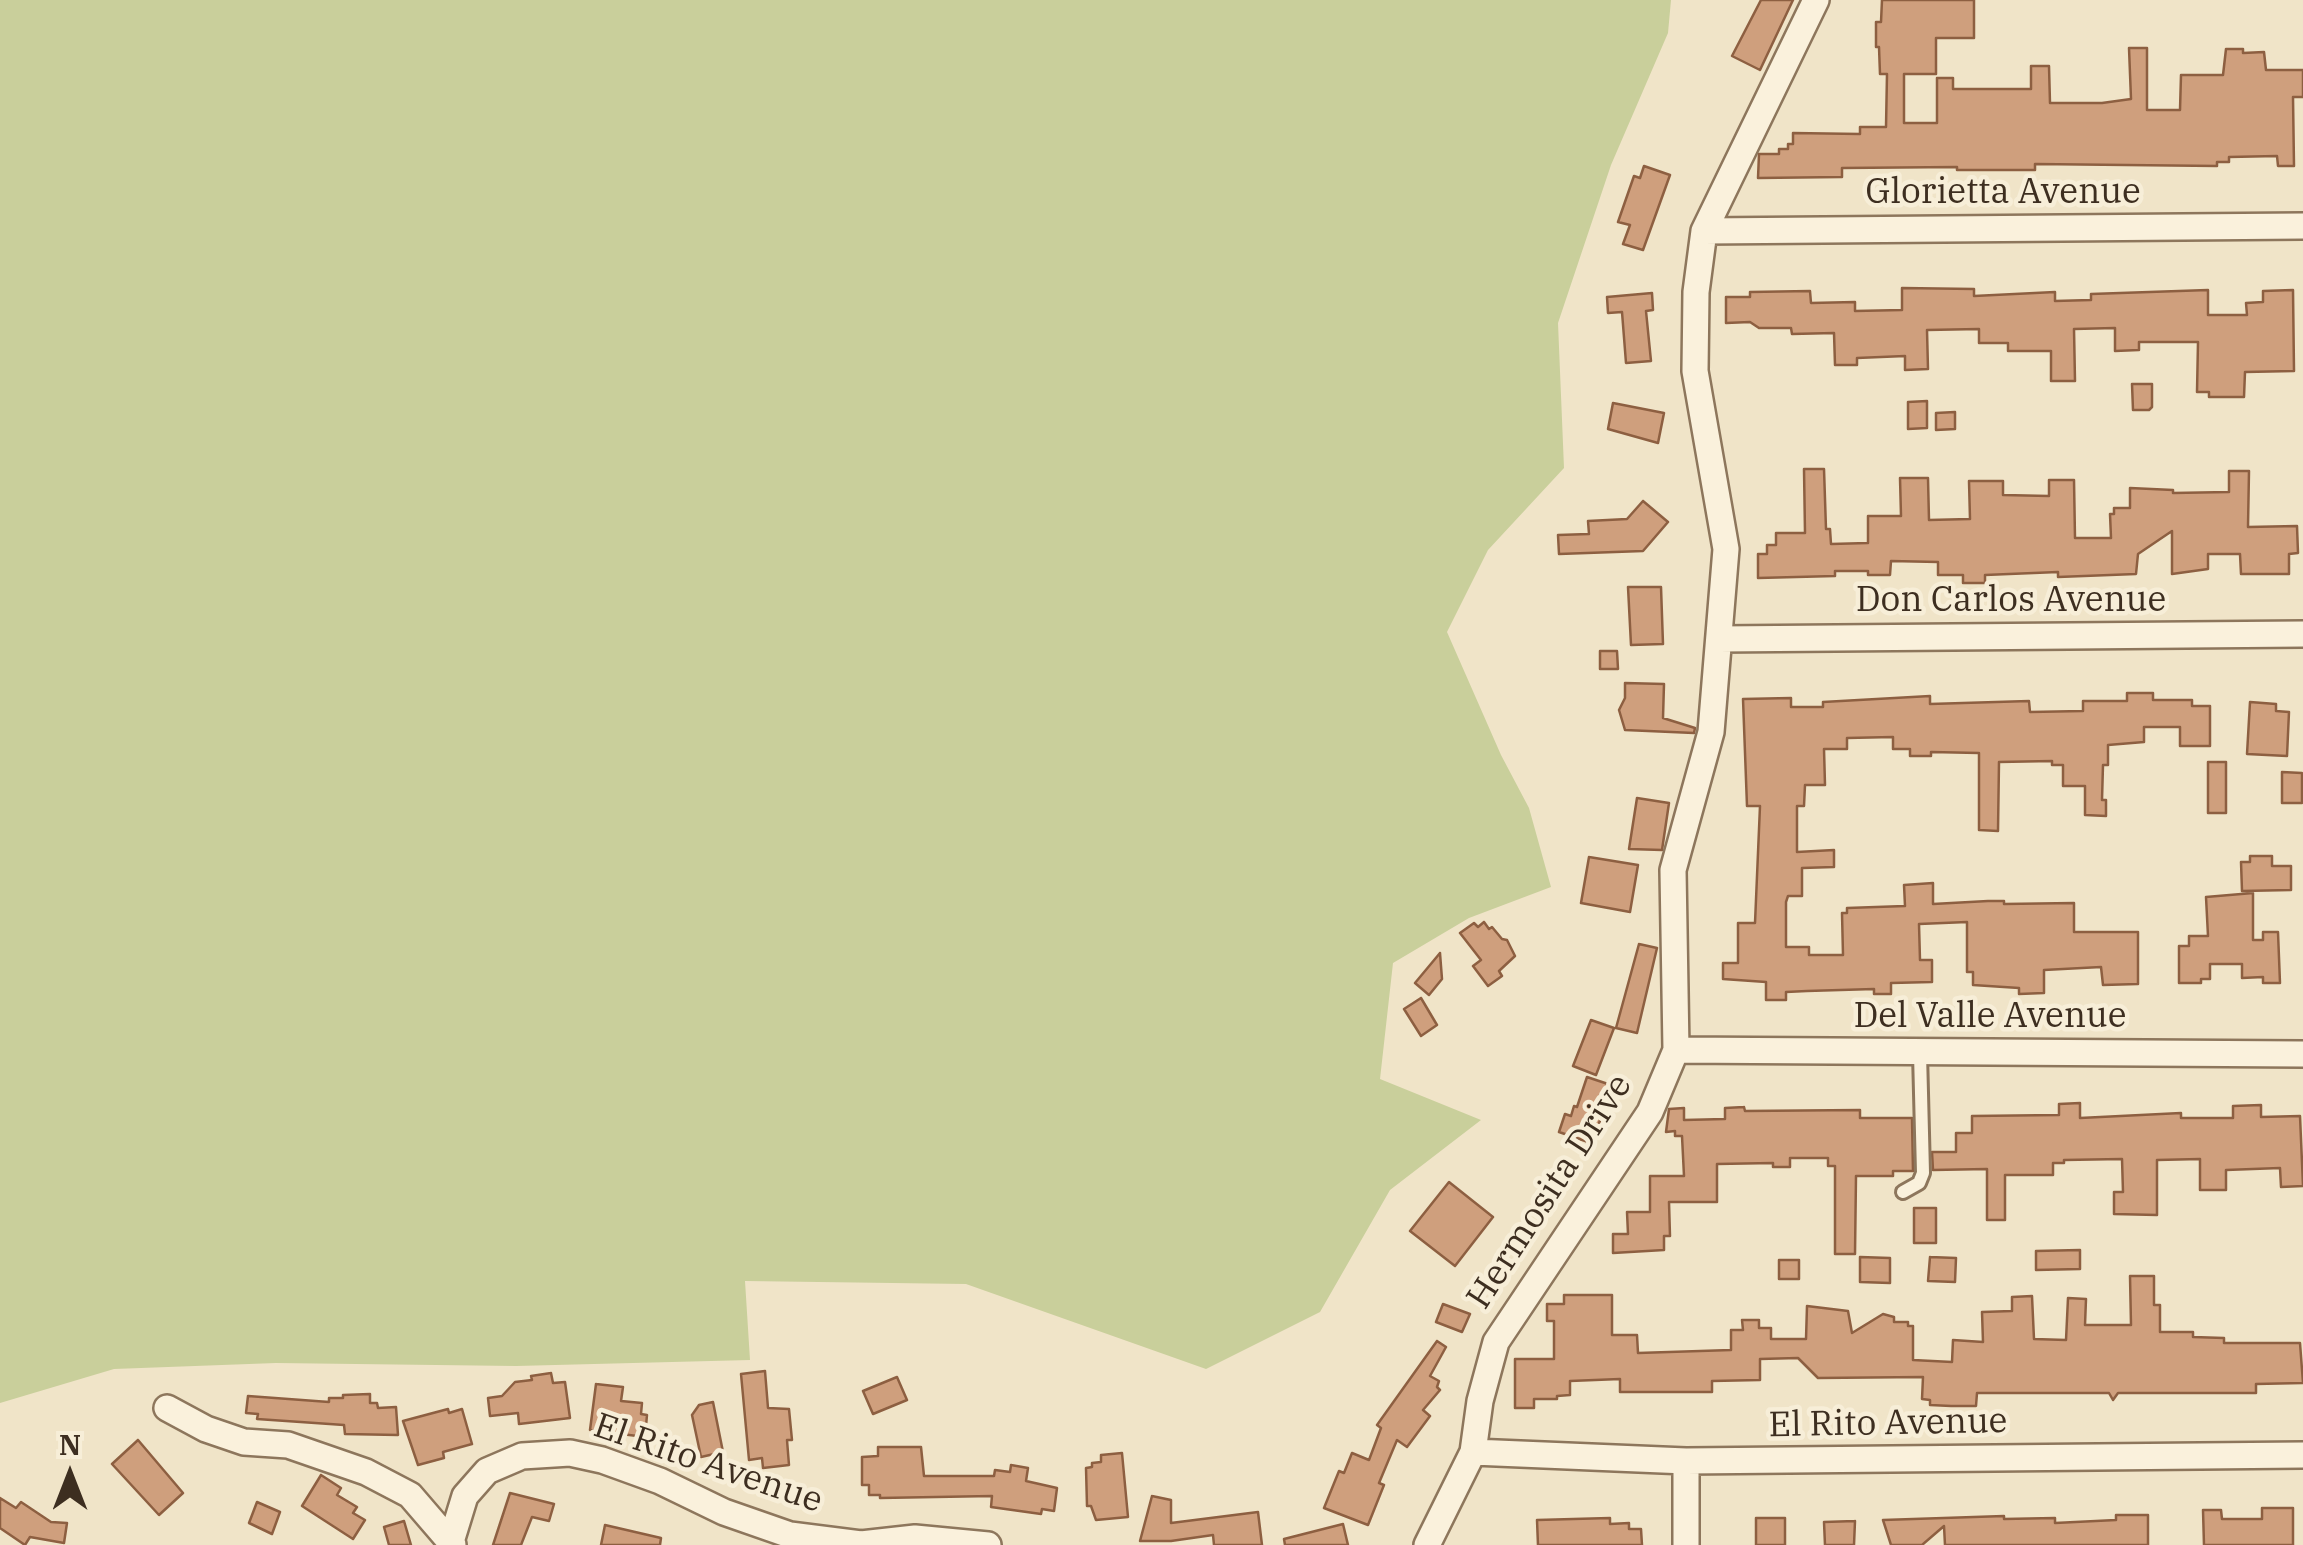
<!DOCTYPE html>
<style>
body{margin:0}
#map{position:relative;width:2303px;height:1545px;overflow:hidden;background:#f0e4c8;font-family:"IBM Plex Serif",serif}
canvas{display:block}
.north{position:absolute;left:20px;top:1425px;width:100px;height:100px;-webkit-text-stroke:8px #f7eed8;paint-order:stroke;rotate:0deg;font-size:28px;font-weight:700;line-height:40px;text-align:center;color:#3d2e20}
.north::after{content:'';display:block;margin:auto;width:35px;height:45px;background:#3d2e20;clip-path:polygon(50% 0,100% 100%,50% 72%,0 100%)}
</style>
<div id="map">
<canvas width="2303" height="1545"></canvas>
<div class="north">N</div>
</div>
<script>
const g = document.querySelector('canvas').getContext('2d');
g.lineJoin = 'round';
function paint(path, color) { g.fillStyle = color; g.fill(path, 'evenodd'); }
const poly = rows => new Path2D(rows.map(r => 'M' + r).join(''));
function trace(path, color, width, dash) { g.strokeStyle = color; g.lineWidth = width; g.lineCap = dash ? 'butt' : 'round'; g.setLineDash(dash || []); g.stroke(path); }
function label(font, color, halo, rows, align = 'center') {
  g.font = font + ' "IBM Plex Serif",serif'; g.lineWidth = 9; g.setLineDash([]); g.textBaseline = 'middle'; g.strokeStyle = halo; g.fillStyle = color; for (const [text, x, y, turn = 0] of rows) {
    g.save(); g.translate(x, y); g.rotate((+turn || 0) * Math.PI / 180); g.textAlign = isNaN(turn) ? turn : align; if (halo) g.strokeText(text, 0, 0); g.fillText(text, 0, 0); g.restore();
  }
}
paint(poly([
 [0,0,1671,0,1668,33,1611,165,1558,323,1564,468,1488,550,1447,632,1501,755,1529,808,1551,887,1469,918,1393,963,1380,1079,1481,1120,1390,1190,1320,1312,1206,1369,966,1284,745,1281,750,1360,516,1366,276,1363,114,1369,0,1403]
]), '#c9cf9b');
const building = poly([
 [1761,0,1793,0,1760,70,1732,56,1761,0],
 [1882,0,1974,0,1974,38,1936,38,1936,74,1904,74,1904,123,1937,123,1937,78,1953,78,1953,89,2031,89,2031,66,2049,66,2050,103,2102,103,2131,99,2129,48,2147,48,2147,110,2180,110,2181,75,2223,75,2226,49,2243,49,2243,53,2264,52,2266,70,2303,70,2303,97,2293,97,2294,166,2278,166,2277,156,2229,157,2229,162,2217,162,2217,166,2035,164,2035,170,1957,170,1957,167,1842,168,1842,177,1758,178,1759,154,1779,154,1779,149,1788,149,1788,144,1793,144,1793,133,1860,134,1860,127,1886,127,1887,74,1880,74,1879,47,1876,47,1876,22,1881,22,1882,0],
 [1644,166,1670,175,1643,250,1623,244,1630,225,1618,222,1634,176,1640,178,1644,166],
 [1902,288,1974,289,1974,296,2055,292,2055,301,2091,300,2091,294,2208,290,2208,315,2247,315,2246,303,2263,302,2263,291,2293,290,2294,371,2245,372,2244,397,2209,397,2209,392,2197,392,2198,342,2139,342,2139,350,2115,351,2115,328,2074,329,2075,381,2051,381,2051,351,2008,351,2008,343,1979,343,1979,329,1927,330,1928,369,1905,370,1905,356,1857,358,1857,365,1835,365,1834,333,1792,334,1791,328,1759,328,1750,322,1726,323,1726,297,1750,297,1750,292,1810,291,1811,303,1855,302,1855,311,1902,310,1902,288],
 [1652,293,1653,310,1646,311,1651,361,1626,363,1622,312,1608,313,1607,297,1652,293],
 [2132,384,2152,384,2152,407,2149,410,2133,410,2132,384],
 [1927,401,1927,428,1908,429,1908,402,1927,401],
 [1613,403,1664,413,1658,443,1608,429,1613,403],
 [1955,412,1955,429,1936,430,1936,413,1955,412],
 [1804,469,1824,469,1826,529,1830,529,1831,544,1868,543,1868,516,1901,516,1900,478,1928,478,1929,520,1970,519,1969,481,2003,481,2003,495,2049,496,2049,480,2074,480,2075,538,2111,538,2110,514,2114,514,2114,508,2130,508,2130,488,2173,490,2173,493,2229,492,2229,471,2249,471,2248,527,2297,526,2298,553,2289,554,2289,574,2241,574,2240,554,2208,554,2208,569,2172,574,2172,531,2138,554,2136,574,2058,577,2058,572,1985,575,1985,583,1963,583,1963,575,1938,575,1938,562,1891,561,1890,575,1868,575,1868,571,1835,571,1835,576,1758,578,1758,554,1767,554,1767,545,1776,545,1776,533,1805,533,1804,469],
 [1643,501,1668,522,1643,551,1559,554,1558,535,1589,534,1588,521,1627,519,1643,501],
 [1628,587,1661,587,1663,644,1631,645,1628,587],
 [1600,651,1617,651,1618,669,1600,669,1600,651],
 [1625,683,1664,684,1663,718,1695,728,1694,733,1625,730,1619,710,1625,698,1625,683],
 [2127,693,2153,693,2153,700,2192,700,2192,706,2210,706,2210,746,2180,746,2180,727,2144,727,2144,742,2108,745,2108,765,2103,765,2102,800,2106,800,2106,816,2085,815,2085,786,2063,786,2063,765,2052,765,2052,761,1999,762,1998,831,1979,830,1979,753,1931,752,1931,756,1910,756,1910,749,1893,749,1893,737,1847,738,1847,749,1824,749,1825,785,1805,785,1804,806,1797,806,1797,852,1834,850,1834,867,1802,868,1802,896,1788,896,1786,902,1786,947,1809,947,1809,955,1843,955,1842,913,1847,913,1847,908,1905,906,1904,885,1933,883,1933,904,1988,901,2004,901,2004,904,2074,903,2074,932,2138,932,2138,984,2103,985,2101,967,2044,970,2044,993,2019,994,2019,988,1973,985,1973,972,1967,972,1967,922,1919,924,1920,960,1932,960,1932,982,1891,983,1891,994,1874,994,1874,989,1807,991,1786,992,1786,1000,1766,1000,1766,982,1723,979,1723,963,1738,963,1738,923,1755,923,1760,806,1747,806,1743,699,1791,698,1791,707,1823,707,1823,702,1930,696,1930,704,2029,701,2030,712,2083,711,2083,701,2127,701,2127,693],
 [2250,702,2276,704,2276,711,2289,712,2287,756,2247,754,2250,702],
 [2208,762,2226,762,2226,813,2208,813,2208,762],
 [2282,772,2302,773,2302,803,2282,803,2282,772],
 [1637,798,1669,803,1662,850,1629,849,1637,798],
 [2250,856,2272,856,2272,866,2291,866,2291,890,2242,891,2241,862,2250,862,2250,856],
 [1589,857,1638,865,1630,912,1581,903,1589,857],
 [2253,893,2253,940,2263,940,2263,932,2278,932,2280,983,2263,983,2263,977,2242,978,2242,964,2210,964,2210,979,2201,979,2201,983,2179,983,2179,946,2189,946,2189,936,2208,936,2206,897,2253,893],
 [1484,922,1489,929,1492,927,1502,939,1507,940,1515,956,1499,971,1502,976,1488,986,1473,966,1481,960,1460,933,1474,923,1478,927,1484,922],
 [1639,944,1657,948,1637,1033,1616,1028,1639,944],
 [1440,953,1442,979,1429,995,1415,983,1440,953],
 [1421,998,1437,1025,1421,1036,1404,1009,1421,998],
 [1591,1020,1614,1028,1596,1075,1573,1066,1591,1020],
 [1587,1077,1614,1086,1591,1143,1559,1132,1565,1114,1571,1116,1574,1106,1577,1107,1587,1077],
 [2080,1103,2080,1118,2181,1113,2181,1118,2233,1118,2233,1106,2261,1105,2261,1117,2300,1116,2303,1186,2281,1187,2280,1168,2226,1170,2226,1190,2200,1190,2200,1159,2157,1160,2157,1215,2114,1214,2114,1192,2123,1192,2122,1159,2064,1160,2064,1163,2053,1163,2053,1175,2005,1175,2005,1220,1987,1220,1987,1169,1933,1170,1932,1152,1956,1152,1956,1133,1972,1133,1972,1116,2059,1115,2059,1104,2080,1103],
 [1744,1107,1745,1111,1860,1110,1860,1118,1912,1118,1913,1171,1893,1171,1893,1176,1856,1176,1855,1254,1835,1254,1835,1166,1828,1166,1828,1158,1790,1158,1790,1167,1773,1167,1773,1163,1717,1164,1717,1202,1669,1202,1670,1236,1664,1236,1664,1250,1613,1253,1613,1234,1628,1234,1627,1212,1650,1212,1650,1176,1684,1176,1682,1136,1675,1136,1675,1131,1666,1132,1669,1109,1684,1108,1684,1120,1725,1119,1725,1108,1744,1107],
 [1449,1182,1493,1217,1455,1266,1410,1231,1449,1182],
 [1914,1208,1936,1208,1936,1243,1914,1243,1914,1208],
 [2080,1250,2080,1269,2036,1270,2036,1251,2080,1250],
 [1860,1257,1890,1258,1890,1283,1860,1282,1860,1257],
 [1930,1257,1956,1258,1955,1282,1928,1281,1930,1257],
 [1779,1260,1799,1260,1799,1279,1779,1279,1779,1260],
 [2130,1276,2154,1276,2154,1305,2160,1305,2160,1332,2193,1332,2193,1337,2224,1338,2224,1343,2300,1343,2303,1383,2256,1384,2256,1393,2118,1393,2113,1400,2109,1393,1977,1393,1976,1406,1951,1406,1930,1405,1930,1400,1922,1399,1923,1377,1818,1378,1798,1358,1760,1359,1760,1380,1712,1381,1712,1392,1620,1392,1620,1379,1570,1381,1570,1395,1557,1396,1557,1399,1534,1399,1534,1408,1515,1408,1515,1359,1554,1359,1554,1321,1547,1321,1547,1304,1564,1304,1564,1295,1612,1295,1612,1335,1637,1335,1638,1353,1731,1350,1731,1330,1743,1330,1742,1320,1759,1320,1759,1328,1771,1328,1771,1339,1806,1339,1807,1306,1848,1311,1852,1333,1883,1314,1894,1317,1894,1322,1908,1322,1908,1326,1913,1326,1913,1360,1952,1362,1953,1340,1983,1342,1982,1312,2012,1311,2012,1297,2032,1296,2034,1339,2066,1340,2068,1298,2086,1299,2085,1325,2131,1325,2130,1276],
 [1443,1304,1470,1314,1462,1332,1436,1322,1443,1304],
 [1437,1341,1446,1347,1430,1376,1439,1381,1437,1387,1440,1390,1423,1410,1430,1416,1407,1447,1397,1440,1379,1483,1384,1485,1368,1525,1324,1508,1339,1471,1344,1473,1352,1453,1369,1460,1381,1428,1377,1425,1437,1341],
 [765,1371,768,1408,789,1409,792,1440,787,1440,789,1465,763,1468,762,1458,749,1460,741,1374,765,1371],
 [551,1373,553,1383,565,1382,570,1418,519,1424,518,1413,490,1416,488,1398,502,1396,515,1382,532,1380,531,1376,551,1373],
 [897,1377,907,1400,873,1414,863,1391,897,1377],
 [596,1384,623,1387,621,1401,642,1403,641,1414,647,1415,645,1437,590,1430,596,1384],
 [370,1394,370,1403,377,1403,378,1408,396,1407,398,1435,345,1434,344,1425,257,1419,258,1414,246,1413,248,1396,329,1402,329,1398,343,1398,343,1395,370,1394],
 [713,1402,723,1452,701,1457,692,1415,699,1405,713,1402],
 [448,1409,449,1413,462,1409,472,1444,443,1452,444,1458,418,1465,403,1421,448,1409],
 [138,1440,183,1493,159,1515,112,1464,138,1440],
 [878,1447,921,1447,924,1476,994,1476,995,1470,1010,1472,1011,1465,1028,1468,1026,1481,1057,1488,1054,1511,1042,1509,1041,1514,991,1507,992,1496,880,1498,880,1495,869,1495,869,1485,862,1485,862,1457,878,1456,878,1447],
 [1122,1453,1128,1517,1096,1520,1091,1506,1087,1506,1086,1468,1092,1467,1092,1463,1101,1462,1101,1455,1122,1453],
 [321,1475,341,1488,337,1495,357,1507,353,1513,365,1520,353,1539,302,1506,321,1475],
 [510,1493,554,1504,549,1521,532,1517,521,1545,493,1545,510,1493],
 [1152,1496,1171,1500,1171,1523,1258,1512,1262,1545,1214,1545,1213,1535,1171,1541,1140,1541,1152,1496],
 [0,1498,16,1508,21,1502,51,1522,67,1523,64,1543,30,1537,25,1545,0,1528,0,1498],
 [257,1502,280,1512,272,1534,249,1523,257,1502],
 [2262,1508,2293,1508,2293,1545,2204,1545,2203,1510,2221,1510,2222,1519,2262,1519,2262,1508],
 [2116,1515,2148,1515,2148,1545,1945,1545,1944,1526,1922,1545,1891,1545,1883,1520,2004,1516,2004,1519,2055,1518,2055,1523,2116,1520,2116,1515],
 [1610,1518,1610,1524,1629,1523,1629,1529,1641,1529,1642,1545,1538,1545,1537,1520,1610,1518],
 [1756,1518,1785,1518,1785,1545,1756,1545,1756,1518],
 [404,1521,411,1545,389,1545,384,1527,404,1521],
 [1855,1521,1854,1545,1825,1545,1824,1522,1855,1521],
 [1343,1524,1348,1545,1285,1545,1284,1539,1343,1524],
 [605,1525,661,1538,660,1545,601,1545,605,1525]
]);
paint(building, '#cf9f7d');
trace(building, '#8d5f41', 2.5);
const lane = poly([
 [1903,1192,1919,1183,1923,1173,1920,1053]
]);
const street = poly([
 [1704,231,2303,226],
 [1719,639,2303,634],
 [1676,1050,2303,1054],
 [167,1408,206,1429,244,1442,288,1445,366,1472,410,1495,453,1545],
 [1473,1452,1686,1461,2303,1455],
 [450,1545,465,1496,487,1471,522,1456,570,1453,602,1460,660,1481,724,1512,790,1535,861,1544,915,1538,988,1545],
 [1427,1545,1473,1452,1480,1401,1496,1342,1650,1112,1676,1050,1673,870,1711,732,1726,549,1695,371,1696,292,1704,231,1816,0],
 [1686,1545,1686,1461]
]);
trace(lane, '#8d765c', 18);
trace(street, '#8d765c', 30);
trace(lane, '#faf1dc', 12);
trace(street, '#faf1dc', 25);
label('35px', '#3d2e20', '#f7eed8', [
 ["Glorietta Avenue",2003,193],
 ["Don Carlos Avenue",2011,601],
 ["Del Valle Avenue",1990,1017],
 ["Hermosita Drive",1550,1192,-57],
 ["El Rito Avenue",1888,1424,-1],
 ["El Rito Avenue",708,1464,19]
]);
</script>
